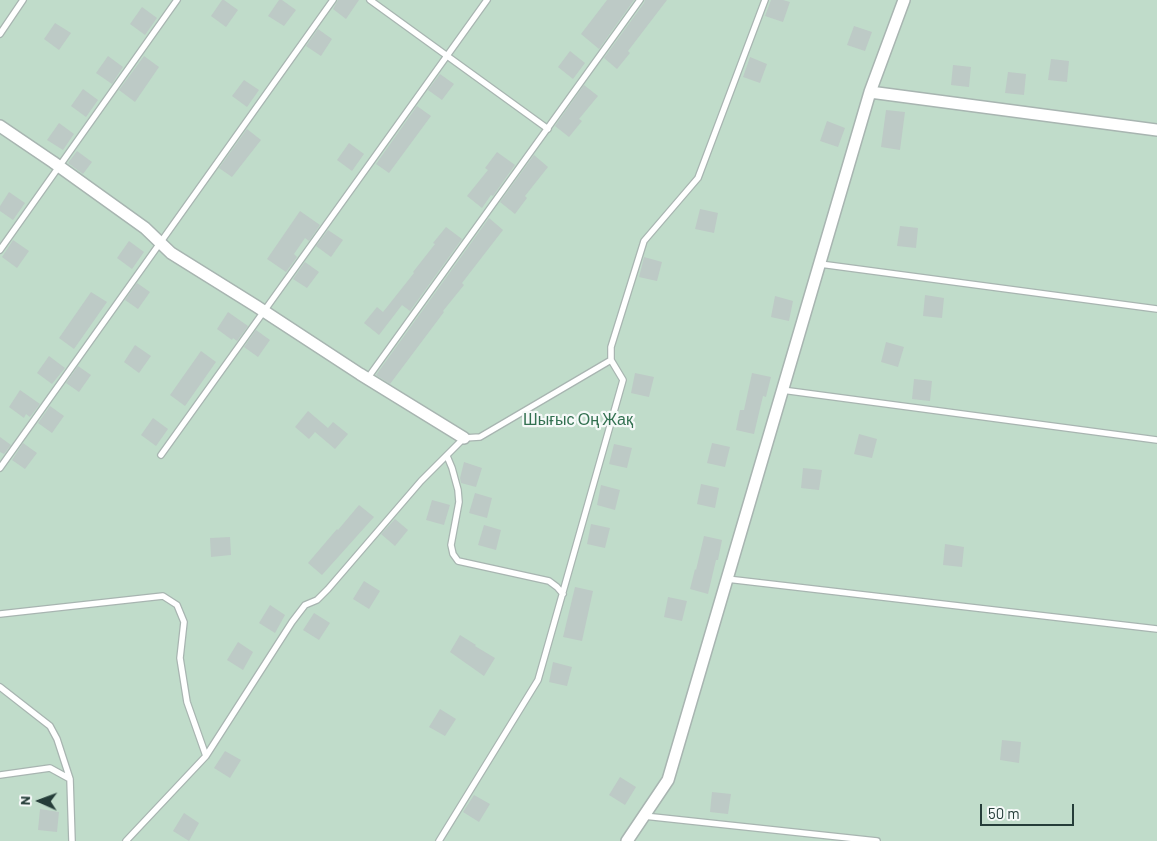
<!DOCTYPE html>
<meta charset="utf-8">
<style>
body{margin:0}
#map{position:relative;width:1157px;height:841px;overflow:hidden;background:#e5edea;font-family:Barlow,sans-serif}
canvas{display:block}
.north{position:absolute;left:15px;top:776px;width:50px;height:50px;-webkit-text-stroke:4px #f5f9f8;paint-order:stroke;rotate:272deg;font-size:14px;font-weight:700;line-height:20px;text-align:center;color:#253d39}
.north::after{content:'';display:block;margin:auto;width:18px;height:22px;background:#253d39;clip-path:polygon(50% 0,100% 100%,50% 72%,0 100%)}
.scale{position:absolute;left:980px;top:804px;width:94px;height:22px;box-sizing:border-box;border:2px solid #253d39;border-top:0;padding-left:6px;font-size:15px;line-height:18px;white-space:nowrap;color:#253d39;-webkit-text-stroke:4px #f5f9f8;paint-order:stroke}
</style>
<div id="map">
<canvas width="1157" height="841"></canvas>
<div class="north">N</div>
<div class="scale">50 m</div>
</div>
<script>
const g = document.querySelector('canvas').getContext('2d');
g.lineJoin = 'round';
function paint(path, color) { g.fillStyle = color; g.fill(path, 'evenodd'); }
const poly = rows => new Path2D(rows.map(r => 'M' + r).join(''));
function trace(path, color, width, dash) { g.strokeStyle = color; g.lineWidth = width; g.lineCap = dash ? 'butt' : 'round'; g.setLineDash(dash || []); g.stroke(path); }
function label(font, color, halo, rows, align = 'center') {
  g.font = font + ' Barlow,sans-serif'; g.lineWidth = 4.5; g.setLineDash([]); g.textBaseline = 'middle'; g.strokeStyle = halo; g.fillStyle = color; for (const [text, x, y, turn = 0] of rows) {
    g.save(); g.translate(x, y); g.rotate((+turn || 0) * Math.PI / 180); g.textAlign = isNaN(turn) ? turn : align; if (halo) g.strokeText(text, 0, 0); g.fillText(text, 0, 0); g.restore();
  }
}
paint(poly([
 [0,0,1157,0,1157,841,0,841]
]), '#c0dcca');
paint(poly([
 [222,0,224,0,238,10,226,27,211,16],
 [279,0,282,0,296,10,284,26,268,16],
 [338,0,359,0,346,19,333,9],
 [607,0,634,0,599,49,581,34],
 [645,0,667,0,628,51,630,53,617,69,604,58,644,3],
 [771,0,783,0,790,2,783,22,765,16],
 [142,7,157,18,145,35,130,24],
 [55,23,71,33,59,50,44,39],
 [854,26,872,32,865,51,847,45],
 [318,29,332,39,321,56,306,46],
 [570,51,585,63,573,79,558,67],
 [108,56,123,67,112,84,96,73],
 [144,56,159,67,135,102,119,90],
 [750,57,767,64,760,83,743,77],
 [1051,59,1069,61,1067,82,1048,80],
 [953,65,971,67,969,87,951,85],
 [1008,72,1026,74,1024,95,1005,93],
 [440,74,454,84,442,100,428,90],
 [244,80,259,90,247,107,232,96],
 [584,85,598,96,579,119,582,121,569,137,555,126],
 [83,89,98,100,86,117,71,106],
 [417,106,431,116,389,173,376,164],
 [886,110,905,112,900,150,881,147],
 [827,121,845,128,838,147,820,141],
 [59,123,74,134,63,150,47,140],
 [247,129,261,140,232,177,219,168],
 [349,143,364,154,352,171,337,160],
 [77,151,92,162,83,174,68,163],
 [497,152,515,165,493,196,491,195,482,208,467,196,488,170,485,168],
 [534,155,548,167,525,196,527,198,515,214,500,202],
 [9,192,25,203,13,220,0,211,0,206],
 [700,209,718,213,714,233,695,229],
 [300,211,320,225,309,241,305,238,294,254,297,257,286,272,267,259],
 [489,218,503,230,462,283,464,285,443,311,444,312,390,384,376,375],
 [900,226,918,228,916,248,897,246],
 [446,227,462,239,410,311,402,305,379,335,364,323,377,307,383,312,414,273,413,272,435,244,433,243],
 [328,230,343,240,331,257,316,246],
 [13,240,29,251,17,268,2,257],
 [129,241,144,252,132,269,117,258],
 [644,257,662,262,657,281,639,277],
 [305,262,319,272,307,288,293,279],
 [137,283,150,292,138,309,125,300],
 [91,292,107,302,74,349,59,338],
 [925,295,944,298,942,318,923,316],
 [775,296,793,301,789,321,771,317],
 [228,312,248,326,237,341,233,338,232,340,217,329],
 [256,330,270,340,258,357,244,347],
 [886,342,904,347,898,367,881,362],
 [135,345,151,356,139,373,124,362],
 [201,351,216,362,185,406,170,395],
 [49,356,65,368,52,384,37,373],
 [78,366,91,375,79,392,66,383],
 [635,373,654,377,649,397,631,393],
 [752,373,771,377,766,397,763,396,754,434,736,430,740,410,744,410],
 [914,379,932,381,930,401,912,399],
 [20,390,40,404,30,417,26,414,24,418,9,407],
 [50,406,64,416,52,433,38,423],
 [308,411,328,428,333,422,348,434,335,449,315,432,309,439,295,427],
 [153,418,168,429,156,446,141,435],
 [859,434,877,439,872,458,854,454],
 [0,437,11,445,4,454,0,452],
 [23,443,37,453,25,469,12,460],
 [712,443,730,447,725,467,707,463],
 [614,444,632,448,627,468,609,464],
 [464,462,482,468,476,487,461,483,460,478],
 [803,468,822,470,819,490,801,488],
 [701,484,719,488,715,508,697,504],
 [601,485,620,490,615,510,597,505],
 [475,493,492,498,487,518,469,513],
 [432,500,450,505,444,525,426,520],
 [359,505,374,517,322,575,308,563,337,529,338,530],
 [395,519,408,530,395,546,381,534],
 [591,524,610,528,605,548,587,544],
 [484,525,501,530,496,550,478,545],
 [704,536,722,540,718,560,716,560,708,594,690,589,695,569,696,570],
 [230,537,231,555,211,557,210,538],
 [945,544,964,547,962,567,943,565],
 [364,581,380,591,369,609,353,599],
 [575,587,593,591,582,641,563,637],
 [668,597,687,601,682,621,664,617],
 [270,605,285,615,275,633,259,623],
 [314,613,330,623,319,640,303,630],
 [460,635,476,645,475,646,495,658,484,676,450,652],
 [238,642,253,652,243,670,227,660],
 [553,662,572,667,567,686,549,682],
 [440,709,456,719,445,736,429,727],
 [1002,740,1021,742,1019,763,1000,760],
 [225,751,241,760,230,778,214,768],
 [620,777,636,787,625,805,609,795],
 [712,792,731,794,728,814,710,812],
 [474,795,490,804,479,822,463,812],
 [40,809,59,812,57,832,38,830],
 [184,813,199,823,189,841,173,831]
]), '#bdcac6');
const lane = poly([
 [370,0,548,129],
 [0,34,23,0],
 [0,250,177,0],
 [820,264,1157,309],
 [367,379,640,0],
 [782,390,1157,440],
 [161,455,487,0],
 [447,456,452,468,458,490,459,502,451,545,453,554,458,561,549,581,557,587,563,594],
 [0,468,333,0],
 [727,579,1157,629],
 [0,614,163,596,177,605,184,622,180,658,187,702,206,756],
 [0,687,50,726,57,739,70,779],
 [0,775,50,768,70,779,72,841],
 [644,816,877,841],
 [126,841,206,756,292,622,305,605,317,600,328,589,421,481,464,438,480,437,611,360],
 [439,841,538,680,623,380,611,360,611,347,644,241,698,178,765,0]
]);
const street = poly([
 [870,92,1157,130],
 [0,126,53,162,145,228,171,253,256,306,360,374,464,438],
 [627,841,668,780,870,92,904,0]
]);
trace(lane, '#a8b5b1', 8);
trace(street, '#a8b5b1', 14);
trace(lane, '#fff', 5.5);
trace(street, '#fff', 11);
label('16px', '#337151', '#f5f9f8', [
 ["Шығыс Оң Жақ",578,420]
]);
</script>
